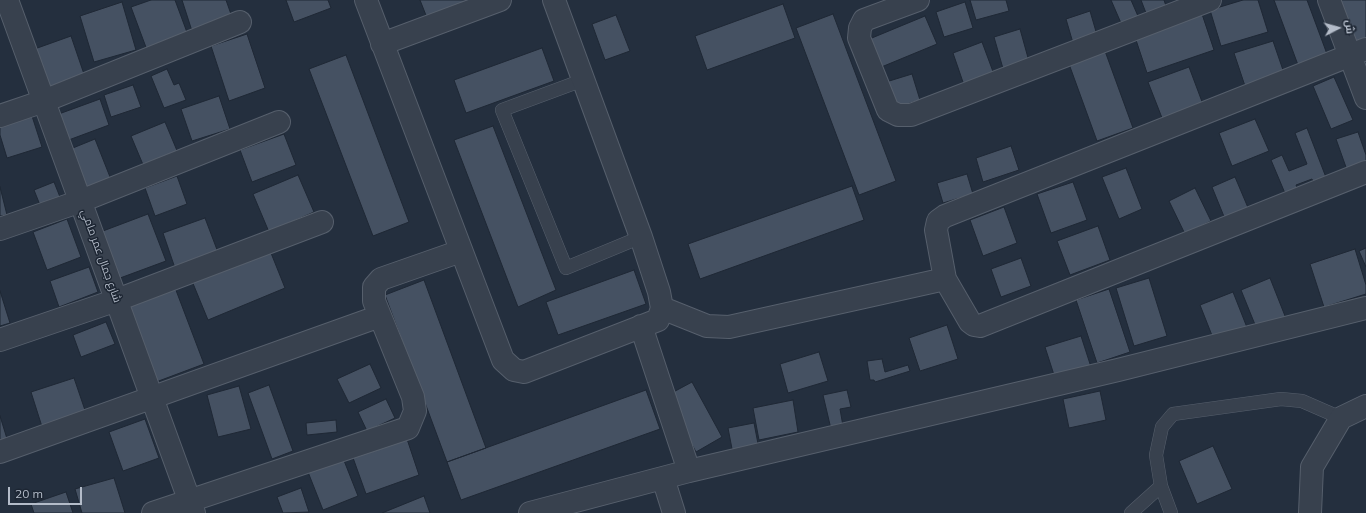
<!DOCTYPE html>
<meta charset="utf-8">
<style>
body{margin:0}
#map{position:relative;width:1366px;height:513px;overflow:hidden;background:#242f3e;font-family:Mulish,Cairo,sans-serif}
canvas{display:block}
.north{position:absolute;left:1318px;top:8px;width:40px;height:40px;-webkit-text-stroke:3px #1d2633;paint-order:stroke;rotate:84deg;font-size:11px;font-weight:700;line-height:16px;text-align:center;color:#b4bcc9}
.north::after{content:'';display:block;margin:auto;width:14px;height:18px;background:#b4bcc9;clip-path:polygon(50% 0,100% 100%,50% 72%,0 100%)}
.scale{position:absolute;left:8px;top:487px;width:74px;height:18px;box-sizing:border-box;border:2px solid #b4bcc9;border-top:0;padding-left:5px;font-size:12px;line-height:14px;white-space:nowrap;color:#b4bcc9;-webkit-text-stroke:3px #1d2633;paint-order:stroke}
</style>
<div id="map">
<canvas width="1366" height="513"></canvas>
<div class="north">ش</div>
<div class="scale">20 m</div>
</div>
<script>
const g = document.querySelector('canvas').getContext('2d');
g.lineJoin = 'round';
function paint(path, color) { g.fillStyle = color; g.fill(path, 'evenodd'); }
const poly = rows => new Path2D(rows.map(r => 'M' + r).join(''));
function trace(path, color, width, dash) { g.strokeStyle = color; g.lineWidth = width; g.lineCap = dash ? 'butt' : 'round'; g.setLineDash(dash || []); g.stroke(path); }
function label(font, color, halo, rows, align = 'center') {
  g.font = font + ' Mulish,Cairo,sans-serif'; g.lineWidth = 3; g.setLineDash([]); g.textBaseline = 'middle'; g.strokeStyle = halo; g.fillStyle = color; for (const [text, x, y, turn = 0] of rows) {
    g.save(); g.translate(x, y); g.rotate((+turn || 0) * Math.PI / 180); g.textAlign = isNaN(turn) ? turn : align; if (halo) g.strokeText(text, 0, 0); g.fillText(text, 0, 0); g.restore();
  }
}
const building = poly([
 [151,0,175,0,188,35,147,50,131,7,151,0],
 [182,0,226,0,232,17,192,31,182,0],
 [286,0,328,0,331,8,294,22,286,0],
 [420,0,485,0,429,23,420,0],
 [970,0,1006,0,1009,11,976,20,970,0],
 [1111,0,1131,0,1141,23,1124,30,1111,0],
 [1141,0,1164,0,1166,6,1146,13,1141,0],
 [1243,0,1258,0,1268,32,1221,46,1210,10,1243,0],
 [1274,0,1307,0,1327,54,1298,65,1274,0],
 [1335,0,1366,0,1366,38,1349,44,1335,0],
 [122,2,136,50,94,62,80,16,122,2],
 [965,2,973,28,944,37,936,12,965,2],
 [783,4,795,38,707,70,695,36,783,4],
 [1090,11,1097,35,1073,43,1066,19,1090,11],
 [833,14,896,181,859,195,796,28,833,14],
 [1202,14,1214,50,1147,73,1135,37,1202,14],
 [616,15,630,51,605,60,592,24,616,15],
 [925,16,937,44,879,68,867,40,925,16],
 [1020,29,1030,65,1004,72,994,37,1020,29],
 [247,34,265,88,229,101,211,46,247,34],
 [71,36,85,77,43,91,29,51,71,36],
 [1273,41,1284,73,1245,86,1234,53,1273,41],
 [982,42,995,77,965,88,953,53,982,42],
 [542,48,554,81,466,113,454,80,542,48],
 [1105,51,1133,128,1097,141,1069,64,1105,51],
 [346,55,409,222,373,236,309,69,346,55],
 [1189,67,1204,107,1164,123,1148,82,1189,67],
 [167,69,174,85,179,83,186,100,164,108,151,76,167,69],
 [912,74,920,100,894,108,886,82,912,74],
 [1334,77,1353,120,1331,129,1313,86,1334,77],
 [133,85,141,107,111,117,104,95,133,85],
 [219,96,230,129,192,141,181,109,219,96],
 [100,99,109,125,66,141,56,115,100,99],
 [31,113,42,147,7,158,0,135,0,122,31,113],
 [1255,119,1269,151,1232,166,1219,133,1255,119],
 [165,122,178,153,144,167,131,136,165,122],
 [493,126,556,290,518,307,454,140,493,126],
 [1307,128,1327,180,1314,185,1312,179,1296,185,1299,193,1287,198,1271,160,1282,155,1289,171,1307,164,1295,133,1307,128],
 [1358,132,1366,155,1366,163,1347,170,1336,139,1358,132],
 [284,134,296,165,252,182,240,150,284,134],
 [95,139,112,182,80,195,63,152,95,139],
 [1011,146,1019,170,983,182,976,158,1011,146],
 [1126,168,1142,209,1119,219,1102,177,1126,168],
 [967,174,973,194,943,203,937,183,967,174],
 [298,175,314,212,269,232,253,194,298,175],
 [177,176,187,204,155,216,145,188,177,176],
 [1235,177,1249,210,1225,219,1212,187,1235,177],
 [54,182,60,197,40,205,34,190,54,182],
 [1073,182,1087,220,1051,233,1037,194,1073,182],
 [852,186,864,220,700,279,688,244,852,186],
 [0,187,7,215,0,216,0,187],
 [1195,188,1211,221,1185,234,1169,201,1195,188],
 [1004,207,1017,243,983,256,970,220,1004,207],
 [148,214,166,261,112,281,95,234,148,214],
 [205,218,219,255,176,271,163,233,205,218],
 [67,219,81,257,47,270,33,232,67,219],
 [1098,226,1110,260,1070,275,1057,241,1098,226],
 [269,248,285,288,208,320,192,281,269,248],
 [1366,248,1366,267,1359,251,1366,248],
 [1355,249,1366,285,1366,294,1324,307,1310,264,1355,249],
 [1021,258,1031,286,1001,297,991,269,1021,258],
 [89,267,98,292,59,307,50,281,89,267],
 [634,270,646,304,558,335,546,302,634,270],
 [1149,278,1167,336,1134,346,1116,288,1149,278],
 [1270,278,1287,321,1258,332,1241,290,1270,278],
 [424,280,486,448,447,462,385,295,424,280],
 [174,285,204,364,156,382,126,303,174,285],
 [1109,289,1130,352,1097,363,1076,300,1109,289],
 [0,291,10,323,0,326,0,291],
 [1233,292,1248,330,1215,343,1200,305,1233,292],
 [106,322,115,344,81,357,73,335,106,322],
 [947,325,958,359,920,371,909,338,947,325],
 [1081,336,1091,367,1055,378,1045,347,1081,336],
 [819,352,828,381,788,393,780,364,819,352],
 [882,359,885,372,908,365,910,371,875,382,874,380,870,380,867,361,882,359],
 [370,364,381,388,349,403,337,379,370,364],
 [74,378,88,419,44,433,31,392,74,378],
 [692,382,722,437,696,452,666,396,692,382],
 [269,385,293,451,272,459,248,393,269,385],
 [239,386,251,429,218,437,207,395,239,386],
 [646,390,660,429,461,500,447,462,646,390],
 [847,390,851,407,840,409,843,426,831,429,823,395,847,390],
 [1100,391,1106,420,1069,428,1063,399,1100,391],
 [386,399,395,418,367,431,358,412,386,399],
 [793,400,798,432,759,440,753,408,793,400],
 [0,416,8,442,0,444,0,416],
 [145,419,159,458,123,471,109,432,145,419],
 [336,420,337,432,307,435,306,423,336,420],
 [754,423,759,449,733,454,728,428,754,423],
 [406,436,419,475,366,494,352,455,406,436],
 [1213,446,1232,489,1197,504,1179,461,1213,446],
 [343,458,358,496,323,510,308,472,343,458],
 [114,478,125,513,82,513,75,489,114,478],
 [301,488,309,512,283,513,277,497,301,488],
 [66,492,73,513,34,513,31,504,66,492],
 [424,496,430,513,382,513,424,496]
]);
paint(building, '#455162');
trace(building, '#1f2835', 1);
const lane = poly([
 [583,80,502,110,566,268,641,237],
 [1131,513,1161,486],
 [1171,513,1161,486,1156,455,1162,427,1173,414,1281,399,1302,401,1341,418]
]);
const street = poly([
 [7,0,194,513],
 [366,0,503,360,514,370,524,372,658,320,662,308,659,292,641,237,554,0],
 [918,0,864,20,860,28,859,38,888,110,898,115,911,115,1210,0],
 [1329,0,1366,98],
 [382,44,500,0],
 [1366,49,945,216,938,221,936,230,945,279,970,322,974,325,980,326,1366,172],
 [0,116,44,101,240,22],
 [0,229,81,201,279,122],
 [662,308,707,326,729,327,945,279],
 [641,326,689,471],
 [0,340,117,300,322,222],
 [0,452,380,316],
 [663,478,674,513],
 [153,513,408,428,415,411,413,397,374,301,374,287,381,279,461,251],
 [530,513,689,471,1118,370,1366,308],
 [1310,513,1312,467,1341,418,1366,406]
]);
trace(lane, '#565f6c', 14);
trace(street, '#565f6c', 24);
trace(lane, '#38414e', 13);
trace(street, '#38414e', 22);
label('11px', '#b4bcc9', '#1d2633', [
 ["شارع جمال عمر مامي",101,256,70]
]);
</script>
